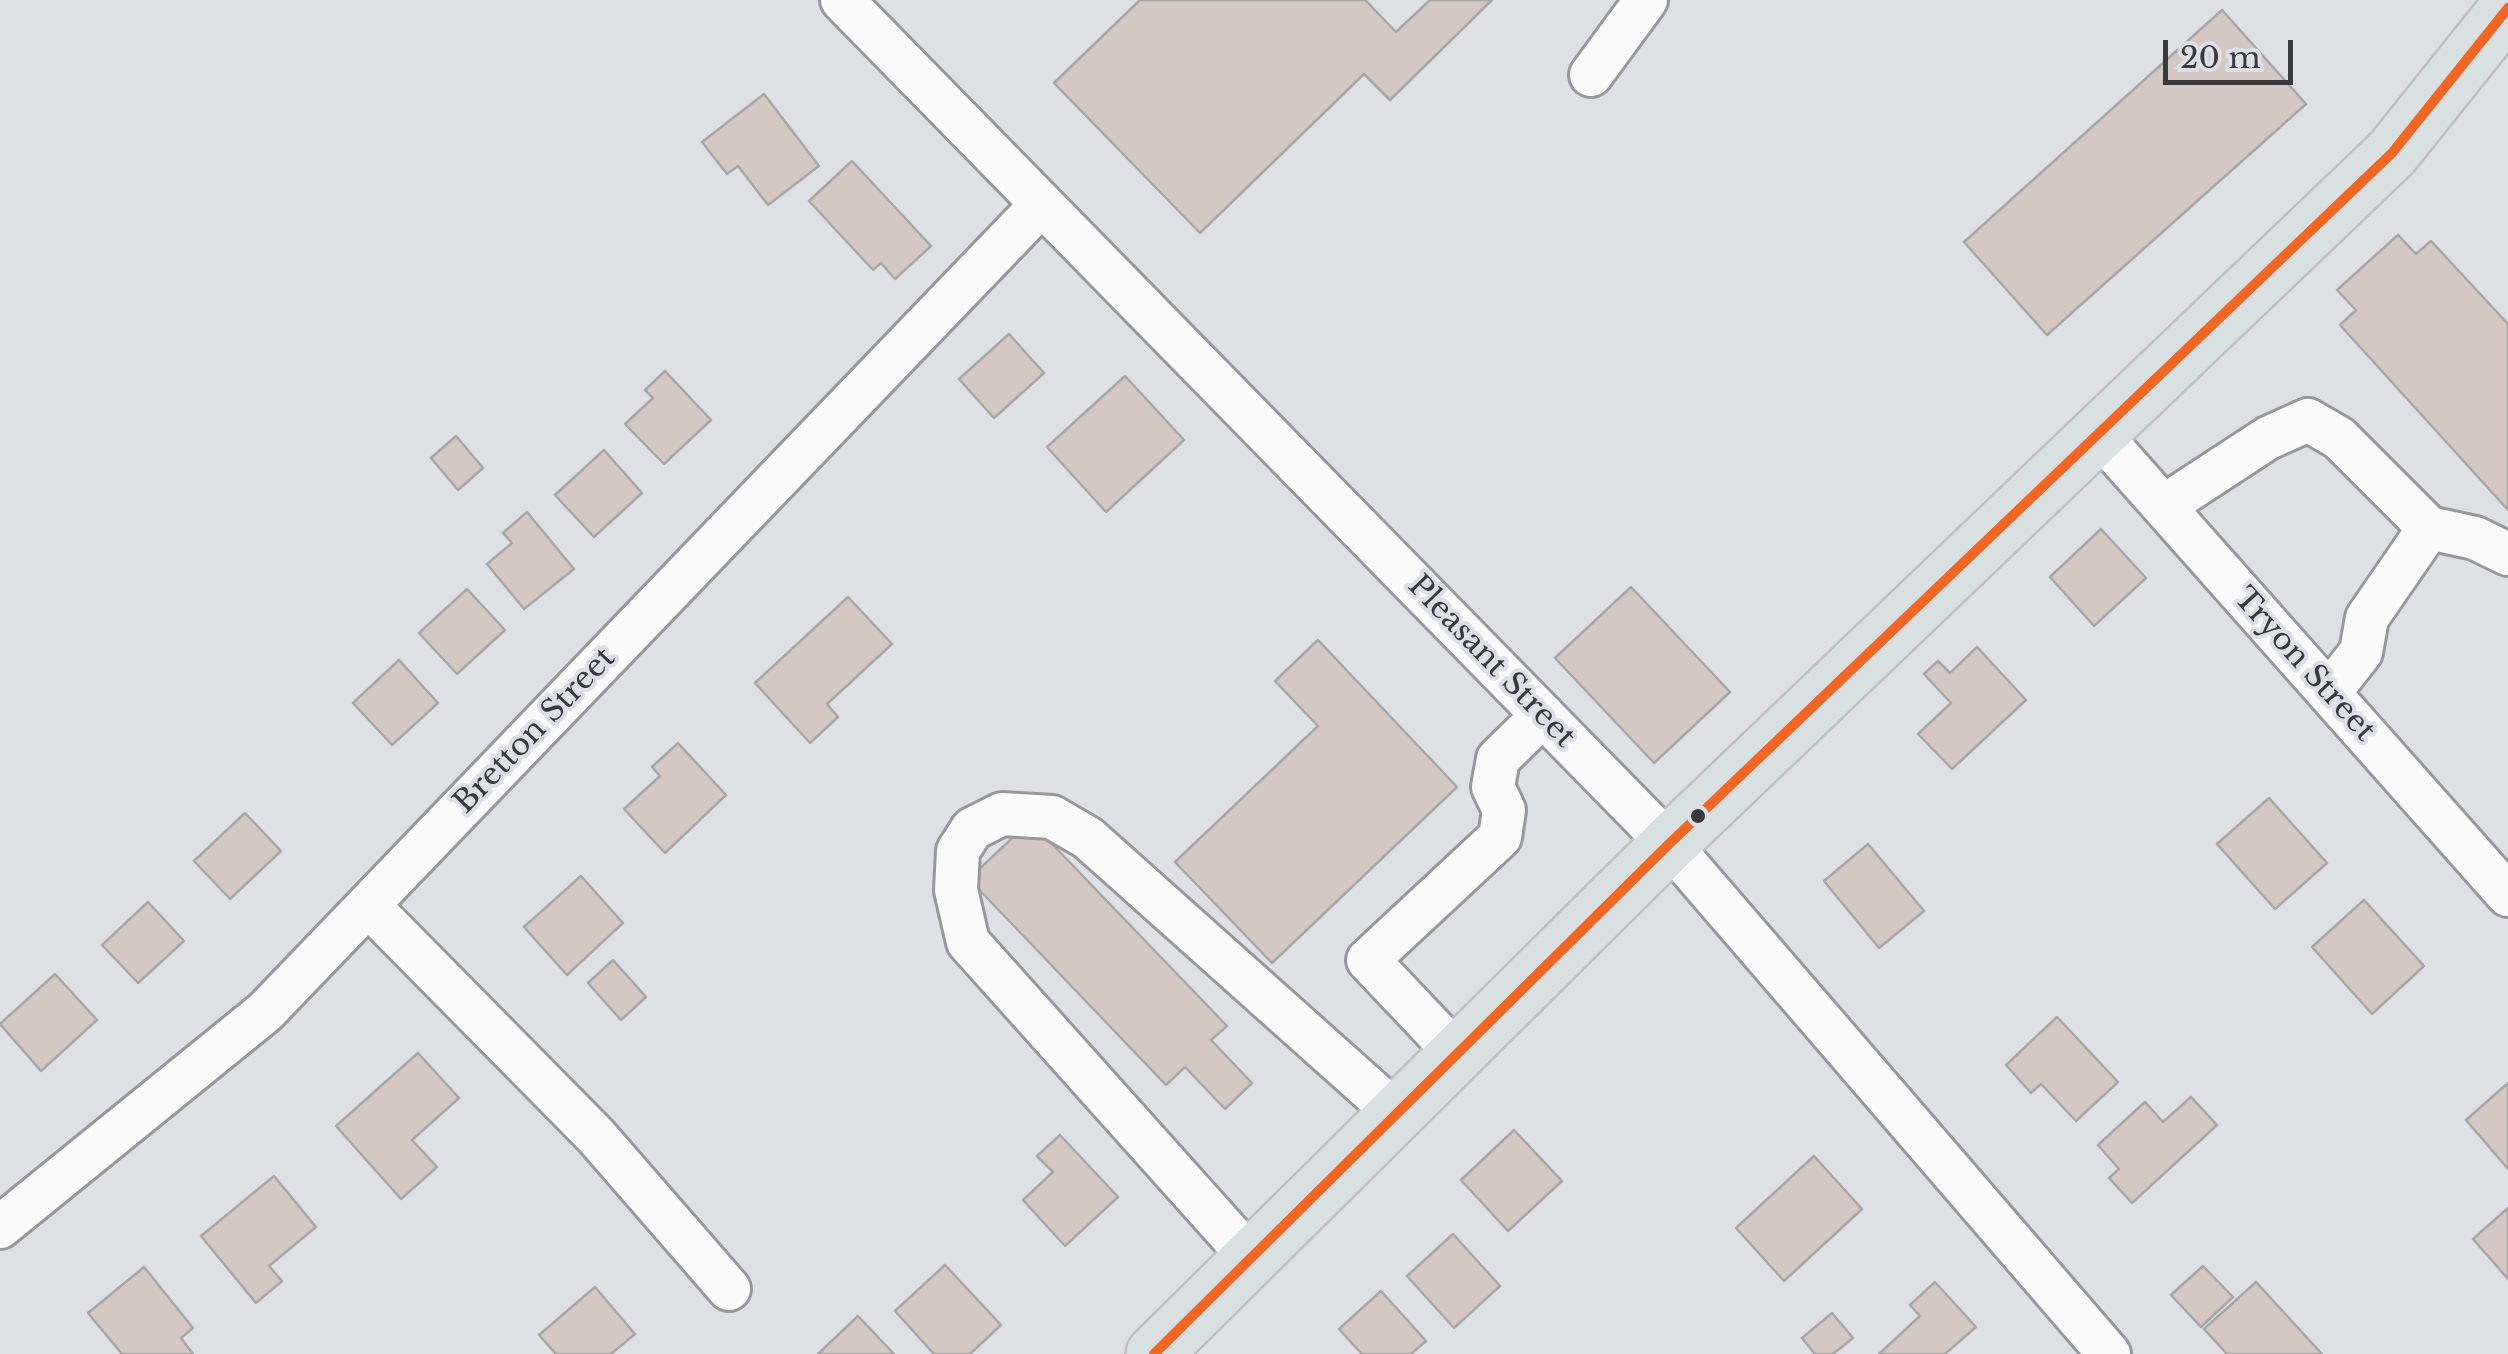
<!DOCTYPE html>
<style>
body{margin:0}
#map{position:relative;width:2508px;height:1354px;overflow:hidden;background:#dfe0e5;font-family:"Libre Baskerville",serif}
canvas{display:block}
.scale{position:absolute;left:2163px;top:40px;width:130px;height:45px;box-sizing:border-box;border:5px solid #3a3a3e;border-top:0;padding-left:12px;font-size:30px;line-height:35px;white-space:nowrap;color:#3a3a3e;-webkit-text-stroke:8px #dddee7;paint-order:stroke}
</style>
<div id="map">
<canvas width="2508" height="1354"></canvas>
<div class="scale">20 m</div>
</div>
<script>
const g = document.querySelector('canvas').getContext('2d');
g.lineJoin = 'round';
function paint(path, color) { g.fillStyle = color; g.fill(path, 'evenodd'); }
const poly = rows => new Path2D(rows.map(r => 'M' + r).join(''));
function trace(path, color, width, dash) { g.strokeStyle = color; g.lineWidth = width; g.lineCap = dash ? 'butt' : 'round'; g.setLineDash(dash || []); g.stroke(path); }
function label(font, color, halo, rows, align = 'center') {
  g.font = font + ' "Libre Baskerville",serif'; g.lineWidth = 8; g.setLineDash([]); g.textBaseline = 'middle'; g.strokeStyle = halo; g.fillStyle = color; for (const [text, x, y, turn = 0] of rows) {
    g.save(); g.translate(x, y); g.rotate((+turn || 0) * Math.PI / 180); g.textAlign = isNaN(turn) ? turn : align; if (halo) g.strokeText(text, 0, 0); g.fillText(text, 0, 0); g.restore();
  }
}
const building = poly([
 [1140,0,1365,0,1396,32,1430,0,1492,0,1390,100,1364,74,1200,233,1054,83,1140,0],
 [2222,10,2306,104,2047,335,1964,242,2222,10],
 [764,94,819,166,768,205,738,166,727,174,702,142,764,94],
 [852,161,931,246,895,279,881,263,873,270,809,201,852,161],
 [2398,235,2416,254,2431,241,2508,324,2508,510,2340,325,2356,310,2337,290,2398,235],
 [1009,334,1044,373,994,418,959,379,1009,334],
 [665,371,711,420,664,464,625,424,653,398,645,390,665,371],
 [1125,376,1184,440,1106,512,1047,447,1125,376],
 [456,436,483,468,458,490,431,458,456,436],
 [604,450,642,493,594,537,555,495,604,450],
 [527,512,574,569,524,609,487,564,512,543,503,533,527,512],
 [2101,529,2146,578,2094,626,2050,577,2101,529],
 [1631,587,1730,692,1654,763,1555,658,1631,587],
 [467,589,505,630,457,674,419,633,467,589],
 [848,597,892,644,827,704,838,717,810,743,755,683,848,597],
 [1318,640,1457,787,1272,963,1175,862,1318,726,1275,681,1318,640],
 [1977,647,2026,700,1952,769,1918,734,1951,703,1924,674,1938,661,1950,673,1977,647],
 [399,660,438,703,392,745,353,703,399,660],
 [678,743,726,795,665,853,624,809,660,776,652,767,678,743],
 [2269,798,2327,863,2275,909,2217,844,2269,798],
 [245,813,281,851,230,899,194,861,245,813],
 [1030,821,1227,1026,1211,1040,1252,1083,1225,1109,1185,1067,1166,1085,969,879,1030,821],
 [1868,844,1924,911,1879,948,1824,881,1868,844],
 [581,876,623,923,567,975,524,927,581,876],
 [2364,900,2424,966,2372,1014,2312,947,2364,900],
 [148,902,184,941,138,983,102,945,148,902],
 [613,960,646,997,621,1020,588,983,613,960],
 [55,974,97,1020,41,1071,0,1024,55,974],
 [2057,1017,2118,1082,2076,1121,2041,1084,2031,1093,2006,1065,2057,1017],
 [418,1053,459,1098,412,1140,437,1167,401,1199,336,1126,418,1053],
 [2508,1083,2508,1169,2466,1120,2508,1083],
 [2191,1097,2217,1125,2132,1203,2109,1178,2119,1169,2098,1145,2145,1102,2163,1122,2191,1097],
 [1514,1130,1562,1181,1508,1231,1461,1180,1514,1130],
 [1060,1135,1118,1197,1065,1246,1023,1200,1053,1172,1037,1156,1060,1135],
 [1814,1156,1862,1209,1784,1281,1736,1228,1814,1156],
 [274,1176,316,1227,269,1266,282,1281,256,1303,201,1236,274,1176],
 [2508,1208,2508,1279,2473,1239,2508,1208],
 [1453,1234,1500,1286,1454,1328,1407,1276,1453,1234],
 [945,1265,1001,1325,970,1354,934,1354,895,1311,945,1265],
 [2203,1266,2233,1297,2201,1327,2171,1295,2203,1266],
 [144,1267,193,1328,181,1338,193,1354,122,1354,88,1313,144,1267],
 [1935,1282,1976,1327,1945,1354,1879,1354,1920,1316,1910,1305,1935,1282],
 [2256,1282,2322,1354,2227,1354,2204,1329,2256,1282],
 [595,1287,635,1334,611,1354,556,1354,539,1335,595,1287],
 [1381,1291,1426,1341,1411,1354,1362,1354,1339,1329,1381,1291],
 [1832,1313,1853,1338,1833,1354,1815,1354,1802,1338,1832,1313],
 [858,1316,894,1354,818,1354,858,1316]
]);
paint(building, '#d5c7c2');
trace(building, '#a7a6a7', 2.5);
const minor = poly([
 [842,0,1669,844,2109,1354],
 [1591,75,1646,0],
 [2100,435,2508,895],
 [2164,506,2268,438,2308,420,2339,438,2429,528,2475,538,2508,554],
 [2329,693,2361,652,2367,618,2429,528],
 [368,905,596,1136,729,1289],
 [1457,1054,1368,960,1500,837,1504,810,1493,787,1498,759,1543,715],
 [0,1227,265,1012,1042,204],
 [1251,1258,968,942,956,890,958,851,972,829,1002,814,1052,817,1088,838,1397,1114]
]);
const major = poly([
 [1154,1354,1669,844,2392,153,2508,8]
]);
trace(minor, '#98989c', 48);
trace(major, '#bebec0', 60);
trace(minor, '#fafafb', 42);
trace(major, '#d8e0e2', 55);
trace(poly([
 [1154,1354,1669,844,2392,153,2508,8]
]), '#f26522', 10);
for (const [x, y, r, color] of [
 [1698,816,9,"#3a3a3e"]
]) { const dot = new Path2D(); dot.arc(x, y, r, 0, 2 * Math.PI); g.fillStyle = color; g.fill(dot); trace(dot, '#dddee7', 4); }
label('30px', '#3a3a3e', '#dddee7', [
 ["Pleasant Street",1491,662,46],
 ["Tryon Street",2304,665,48],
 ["Bretton Street",535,731,-46]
]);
</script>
